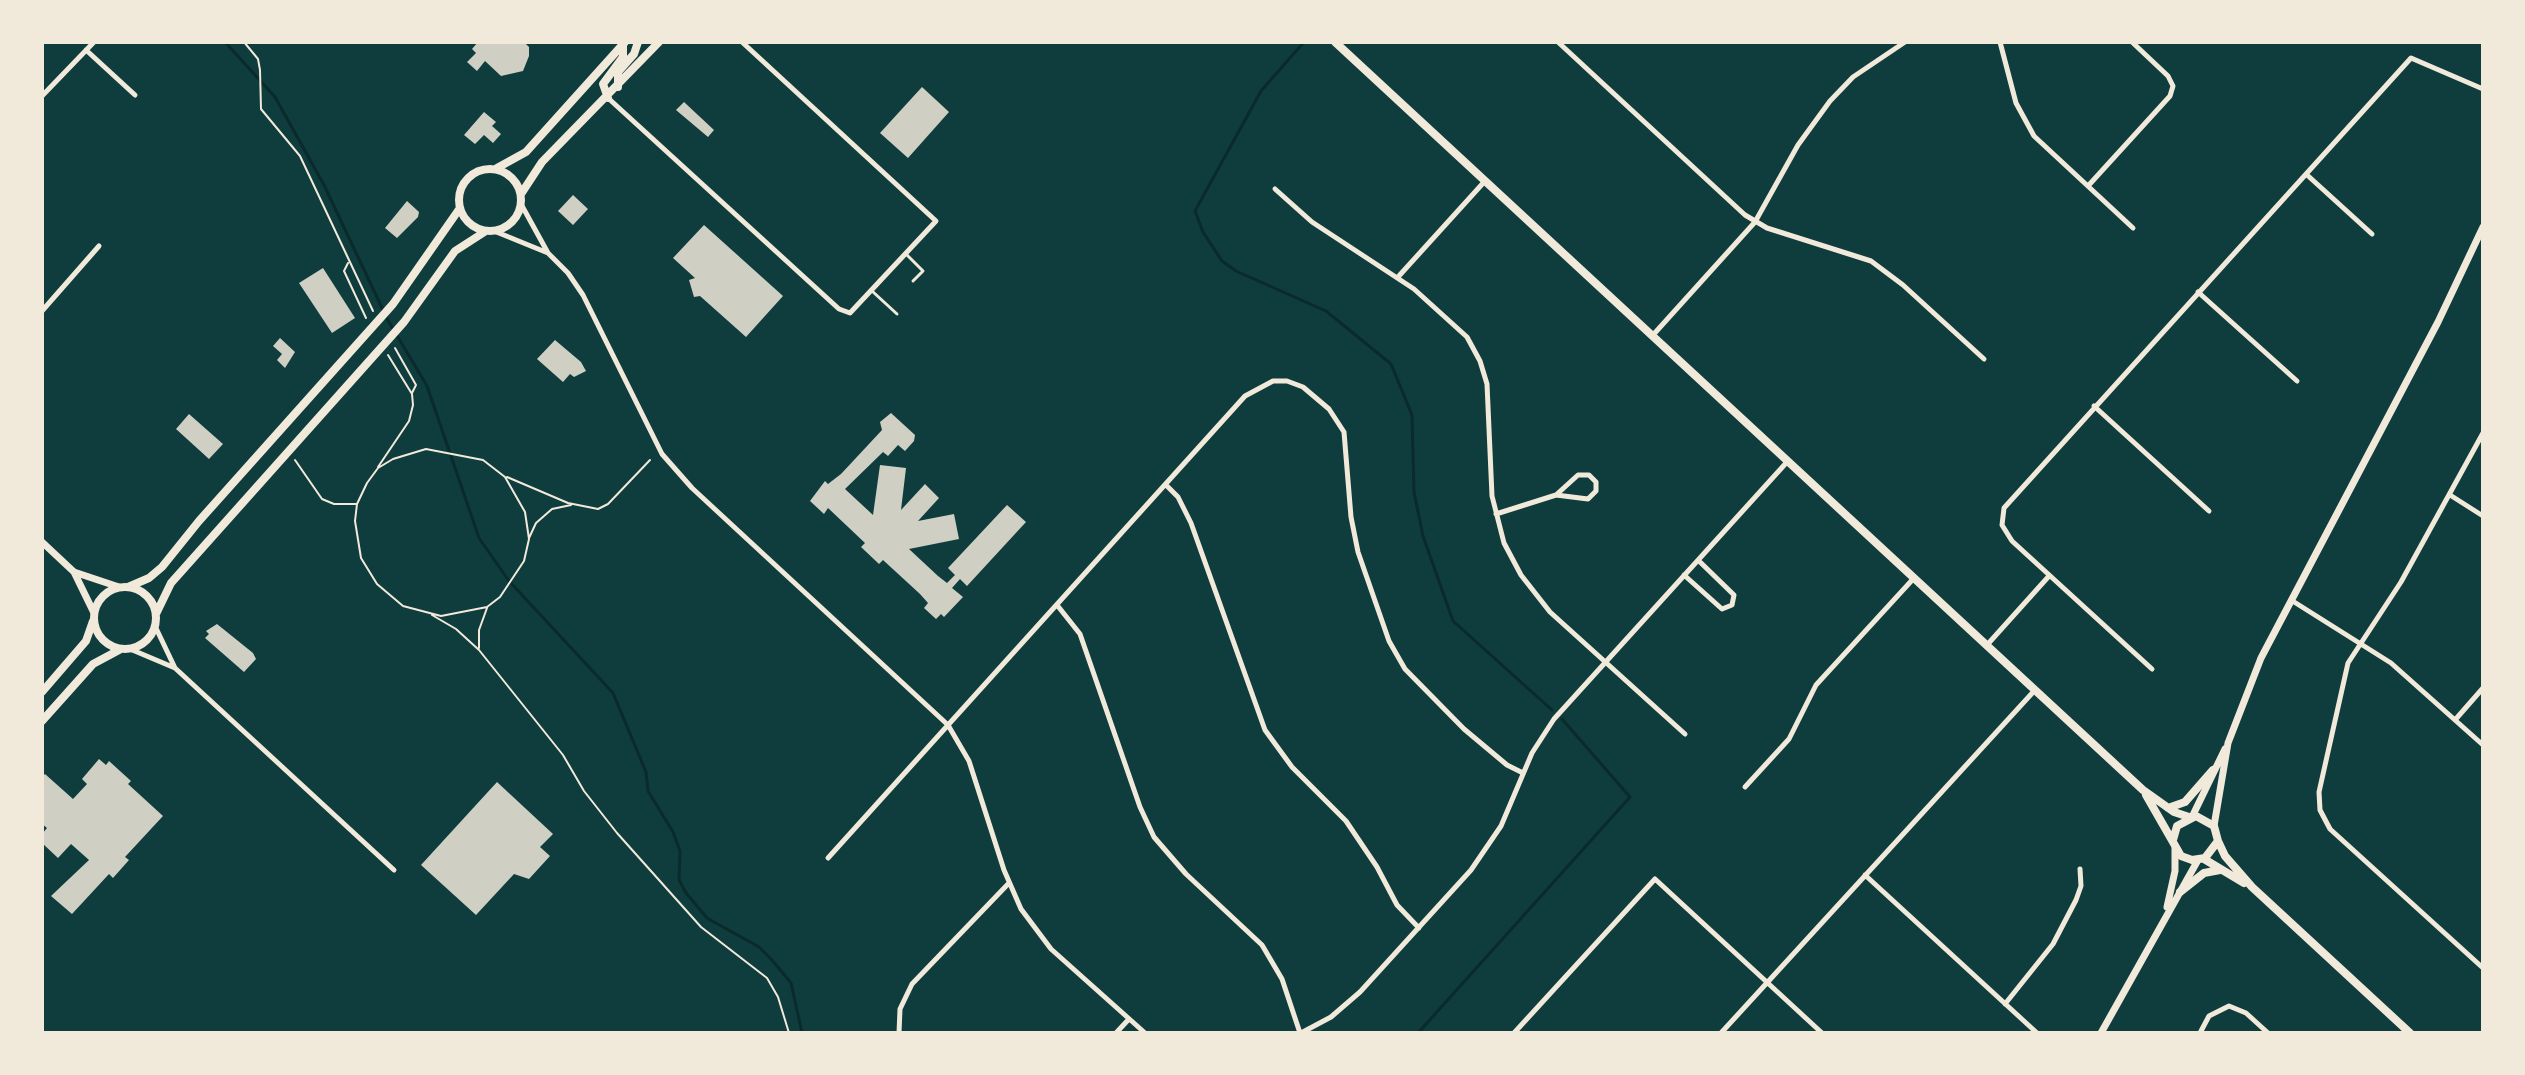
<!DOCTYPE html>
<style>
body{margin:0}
#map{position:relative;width:2525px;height:1075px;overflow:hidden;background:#0f3d3e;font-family:"DM Sans",sans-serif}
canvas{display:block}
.frame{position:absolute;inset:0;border:44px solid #f1e9da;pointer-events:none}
</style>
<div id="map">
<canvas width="2525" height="1075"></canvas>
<div class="frame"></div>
</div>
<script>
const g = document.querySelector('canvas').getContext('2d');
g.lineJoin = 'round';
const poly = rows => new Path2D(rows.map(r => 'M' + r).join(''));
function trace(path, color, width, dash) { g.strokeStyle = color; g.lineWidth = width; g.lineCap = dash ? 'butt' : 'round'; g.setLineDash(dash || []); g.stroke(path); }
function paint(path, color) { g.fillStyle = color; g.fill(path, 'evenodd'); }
trace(poly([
 [225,42,275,97,324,185,383,310],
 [1304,42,1261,91,1195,211,1203,232,1222,261,1236,271,1326,311,1391,364,1412,415,1414,492,1423,536,1453,621,1552,710],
 [386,317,427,386,479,538,509,581,613,693,646,772,648,791,673,832,680,851,679,880,686,893,707,918,759,947,772,960,791,983,802,1033],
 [1418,1033,1630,797,1562,719]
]), '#0a2a2b', 3);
paint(poly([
 [478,42,524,42,529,47,529,56,523,71,501,76,485,61,477,71,467,62,476,53,472,49],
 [922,87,949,112,908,158,880,133],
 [684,102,714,130,708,137,676,110],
 [484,112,496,122,492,126,501,134,493,143,484,135,475,144,464,135],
 [573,195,588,209,573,225,558,211],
 [407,201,419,212,418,217,397,238,385,228],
 [704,225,783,296,746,337,700,296,694,297,689,280,695,278,673,258],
 [323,268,355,318,332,333,299,283],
 [280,338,295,352,285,368,277,360,282,354,273,346],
 [555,340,581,362,586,371,574,377,570,374,563,382,537,359],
 [891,413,915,435,914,441,905,451,898,445,888,456,883,452,845,489,873,515,880,465,906,468,901,510,925,484,939,498,918,521,954,514,959,539,909,549,938,576,947,583,955,575,948,568,1007,505,1026,522,967,586,960,579,952,588,963,597,944,617,941,614,936,619,924,608,928,603,920,594,883,560,879,564,861,547,865,543,828,508,824,514,810,501,825,481,828,484,841,474,882,430,880,422],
 [189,414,223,444,209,459,176,429],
 [217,624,253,653,256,659,244,672,205,638,209,634,206,631],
 [99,759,106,765,109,761,131,781,128,784,163,816,125,857,129,860,113,878,109,874,72,914,51,896,89,860,71,844,58,858,42,843,42,834,47,828,42,824,42,777,45,774,73,799,87,784,82,779],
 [497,782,553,834,540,847,550,856,529,879,514,874,476,915,421,865]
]), '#cfcfc3');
trace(poly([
 [244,42,258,59,260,70,261,109,300,156,373,311],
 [348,263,344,271,366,318],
 [395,348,416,385,412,393],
 [426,449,483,460,505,477,525,512,529,539,524,561,500,597,487,607,441,616,403,606,377,584,361,558,355,521,357,504,367,483,378,468,393,459,426,449],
 [295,460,322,499,334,504,357,504],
 [378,467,409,421,413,405,412,394,388,355],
 [507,477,568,503,598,509,608,504,650,460],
 [529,538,536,523,552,509,571,505],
 [432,615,456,629,479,650,563,755,584,791,617,833,701,927,767,978,778,997,789,1033],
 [479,648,479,630,487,608]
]), '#f1e9da', 2);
trace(poly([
 [906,254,923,271,913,281],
 [872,291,897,314]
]), '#f1e9da', 3);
trace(poly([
 [1558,42,1745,215,1767,228,1871,261,1903,285,1984,359],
 [2000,42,2016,103,2034,136,2133,228],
 [86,50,135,95],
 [42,96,94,42],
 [608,98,839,309,850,313,936,221,742,42],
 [2306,174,2372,234],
 [2088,186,2170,96,2173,86,2168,76,2132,42],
 [1275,189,1312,222,1414,289,1467,337,1480,361,1487,384,1492,496,1504,543,1521,575,1550,612,1685,734],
 [521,204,548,253,568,273,583,295,662,454,692,488,948,725,969,761,1004,870,1021,909,1051,949,1145,1033],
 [494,231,548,253],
 [1398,277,1485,181],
 [2198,292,2297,381],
 [42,311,99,246],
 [1653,335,1755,222,1798,145,1830,101,1853,77,1905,42],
 [2094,406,2209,511],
 [2483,433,2401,582,2348,663,2319,792,2320,810,2330,829,2483,968],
 [1166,485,1178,497,1191,523,1265,730,1292,767,1346,821,1377,867,1397,905,1419,928],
 [2450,495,2483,516],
 [1496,514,1556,495,1588,499,1596,491,1596,482,1589,475,1578,475,1556,495],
 [1684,575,1722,609,1732,605,1734,595,1698,560],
 [2291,600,2391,663,2483,745],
 [1057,605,1080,634,1140,807,1154,837,1186,874,1262,945,1282,979,1300,1033],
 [155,626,175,668,394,870],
 [1987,645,2049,576],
 [130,649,175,668],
 [2152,669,2012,541,2002,525,2004,508,2411,58,2483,89],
 [2455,720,2483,688],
 [1745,787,1789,739,1816,685,1914,578],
 [828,858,1245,396,1273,381,1287,381,1303,387,1329,409,1344,432,1351,517,1358,552,1389,641,1405,669,1464,729,1507,765,1523,773],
 [1865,875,2037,1033],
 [2005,1004,2053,944,2076,900,2081,886,2080,869],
 [899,1033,900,1009,912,984,1009,883],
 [1116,1033,1129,1019],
 [1301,1033,1331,1017,1360,992,1471,870,1501,826,1532,753,1554,719,1787,462],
 [1514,1033,1655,879,1822,1033],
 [1721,1033,2035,690],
 [2200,1033,2209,1016,2229,1006,2246,1013,2268,1033]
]), '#f1e9da', 5);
trace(poly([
 [42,542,74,572,119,587],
 [74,572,94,613],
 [2192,817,2225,749],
 [2214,826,2228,743,2261,658,2438,322,2483,227],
 [2167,907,2175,871,2175,848],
 [2101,1033,2198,860]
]), '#f1e9da', 7);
trace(poly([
 [1335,42,2143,790,2174,812,2189,817],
 [618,87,618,72,634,54,638,42],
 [608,98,603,84,623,57,623,44],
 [497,168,526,152,625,42],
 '459 200a31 31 0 1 1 62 0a31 31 0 1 1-62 0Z',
 [521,194,542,162,659,42],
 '94 618a31 31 0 1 1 62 0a31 31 0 1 1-62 0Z',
 [128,587,149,578,162,567,199,521,393,304,460,208],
 [156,614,171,583,404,322,455,251,486,231],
 [42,692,86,641,93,621],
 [42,721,93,664,121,649],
 [2146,795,2181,856,2192,860,2205,858,2218,841,2214,826,2196,816,2177,826,2173,840],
 [2168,808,2185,802,2213,770],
 [2218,841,2225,856,2252,887,2410,1033],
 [2204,859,2244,883],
 [2180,892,2204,873,2220,870]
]), '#f1e9da', 8);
</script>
